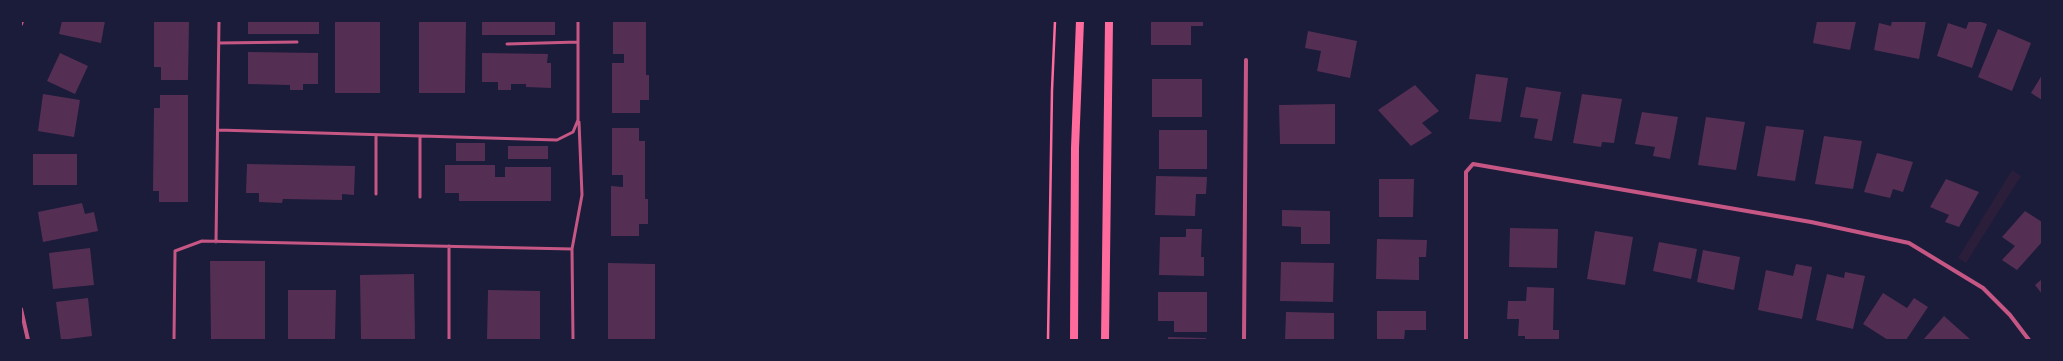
<!DOCTYPE html>
<style>
body{margin:0}
#map{position:relative;width:2063px;height:361px;overflow:hidden;background:#1b1b3a;font-family:"Space Grotesk",sans-serif}
canvas{display:block}
.frame{position:absolute;inset:0;border:22px solid #1b1b3a;pointer-events:none}
</style>
<div id="map">
<canvas width="2063" height="361"></canvas>
<div class="frame"></div>
</div>
<script>
const g = document.querySelector('canvas').getContext('2d');
g.lineJoin = 'round';
function paint(path, color) { g.fillStyle = color; g.fill(path, 'evenodd'); }
const poly = rows => new Path2D(rows.map(r => 'M' + r).join(''));
function trace(path, color, width, dash) { g.strokeStyle = color; g.lineWidth = width; g.lineCap = dash ? 'butt' : 'round'; g.setLineDash(dash || []); g.stroke(path); }
paint(poly([
 [2012,170,2021,176,1966,263,1958,258]
]), '#2a1e3b');
paint(poly([
 [62,21,105,21,101,43,59,34],
 [154,21,189,21,188,80,161,80,161,67,154,67],
 [248,21,319,21,319,34,248,34],
 [335,21,380,21,380,93,335,93],
 [419,21,466,21,465,93,419,93],
 [482,21,555,21,555,35,482,35],
 [613,21,646,21,646,75,649,75,649,100,640,100,640,113,612,113,612,63,624,63,624,54,613,54],
 [1151,21,1203,21,1203,26,1191,26,1191,45,1151,45],
 [1817,21,1856,21,1850,50,1813,43],
 [1892,21,1926,21,1919,59,1874,50,1879,23,1891,26],
 [1969,21,1978,21,1987,24,1972,68,1937,56,1948,23,1966,29],
 [1998,29,2031,43,2012,91,1978,77],
 [1308,31,1357,41,1350,78,1317,71,1321,51,1305,48],
 [248,52,318,53,318,84,303,84,303,90,290,90,290,85,248,84],
 [60,53,88,66,75,94,47,81],
 [482,53,548,54,547,63,551,63,551,88,526,87,526,84,511,84,511,90,498,90,498,82,482,82],
 [1476,74,1508,78,1501,122,1469,119],
 [2042,75,2042,100,2031,93],
 [1152,79,1202,79,1202,117,1152,117],
 [1415,85,1439,111,1422,123,1432,133,1411,146,1378,110],
 [1526,87,1561,92,1552,141,1534,138,1538,119,1520,117],
 [43,94,80,100,74,137,38,131],
 [1582,94,1622,99,1614,143,1602,142,1601,147,1573,143],
 [160,95,188,95,188,202,159,202,159,191,153,191,154,108,160,108],
 [1335,104,1335,144,1280,144,1279,105],
 [1642,112,1678,117,1670,159,1653,156,1655,147,1635,144],
 [1706,117,1745,122,1736,170,1698,165],
 [1766,126,1804,130,1795,181,1757,176],
 [612,128,639,128,639,141,645,141,645,199,648,199,648,224,639,224,639,236,611,236,611,186,623,187,623,175,612,175],
 [1159,130,1207,130,1207,169,1159,169],
 [1824,136,1862,141,1853,189,1815,184],
 [456,143,485,143,485,161,456,161],
 [508,146,548,146,548,159,508,159],
 [1877,153,1913,162,1903,192,1893,189,1890,198,1864,192],
 [33,154,77,154,77,185,33,185],
 [247,164,355,166,354,195,342,194,342,200,283,199,282,203,259,202,259,193,246,193],
 [445,165,495,165,495,177,505,177,505,167,551,167,551,201,459,201,459,193,445,193],
 [1156,176,1207,177,1206,194,1196,194,1195,216,1155,215],
 [1379,179,1414,179,1413,217,1379,217],
 [1946,179,1979,192,1959,227,1945,222,1949,215,1930,207],
 [82,203,85,214,94,212,98,231,43,242,38,212],
 [1282,210,1330,211,1330,244,1301,244,1301,227,1282,226],
 [2025,211,2042,222,2042,242,2017,270,2002,260,2015,246,2002,237],
 [1510,228,1558,229,1557,268,1509,267],
 [1186,229,1202,229,1201,257,1204,257,1204,276,1159,275,1160,237,1186,237],
 [1595,231,1633,237,1625,285,1587,279],
 [1377,239,1427,240,1426,257,1419,257,1419,280,1376,279],
 [1659,242,1697,249,1691,279,1653,271],
 [90,248,94,285,53,289,49,253],
 [1703,250,1740,257,1734,290,1697,282],
 [210,261,265,261,265,340,211,340],
 [1281,262,1334,263,1333,302,1280,301],
 [608,263,655,264,655,340,608,340],
 [1796,264,1812,267,1802,319,1758,310,1766,270,1793,276],
 [1845,272,1865,276,1853,329,1816,320,1827,274,1844,278],
 [414,274,415,340,361,340,360,275],
 [2042,279,2042,294,2035,285],
 [1527,287,1554,288,1553,330,1559,330,1559,340,1525,340,1525,336,1518,336,1519,319,1507,319,1508,301,1526,301],
 [288,290,336,290,335,340,288,340],
 [488,290,540,291,540,340,487,340],
 [1158,292,1207,292,1207,332,1174,332,1174,321,1158,321],
 [1883,293,1907,308,1914,298,1928,307,1906,340,1888,340,1863,324],
 [88,298,92,336,61,340,56,302],
 [1377,311,1426,311,1426,330,1405,330,1404,340,1377,340],
 [1286,312,1334,313,1334,340,1285,340],
 [1944,316,1971,340,1923,340],
 [1168,337,1206,338,1206,340,1168,340]
]), '#542f53');
trace(poly([
 [1048,340,1052,90,1055,21]
]), '#ff6b9d', 2.5);
trace(poly([
 [219,43,297,42],
 [507,44,578,42],
 [218,130,557,140,573,132,578,120,578,21],
 [376,135,376,194],
 [420,136,420,197],
 [216,242,219,21],
 [449,246,449,340],
 [174,340,175,251,202,241,572,249],
 [573,340,572,249,582,195,579,122]
]), '#c65784', 3);
trace(poly([
 [21,24,22,21],
 [21,309,28,340],
 [1244,340,1246,60],
 [1466,340,1466,172,1473,164,1811,222,1909,243,1983,288,2010,315,2029,340]
]), '#c65784', 4);
trace(poly([
 [1074,340,1075,148,1080,21],
 [1105,340,1109,21]
]), '#ff6b9d', 8);
</script>
